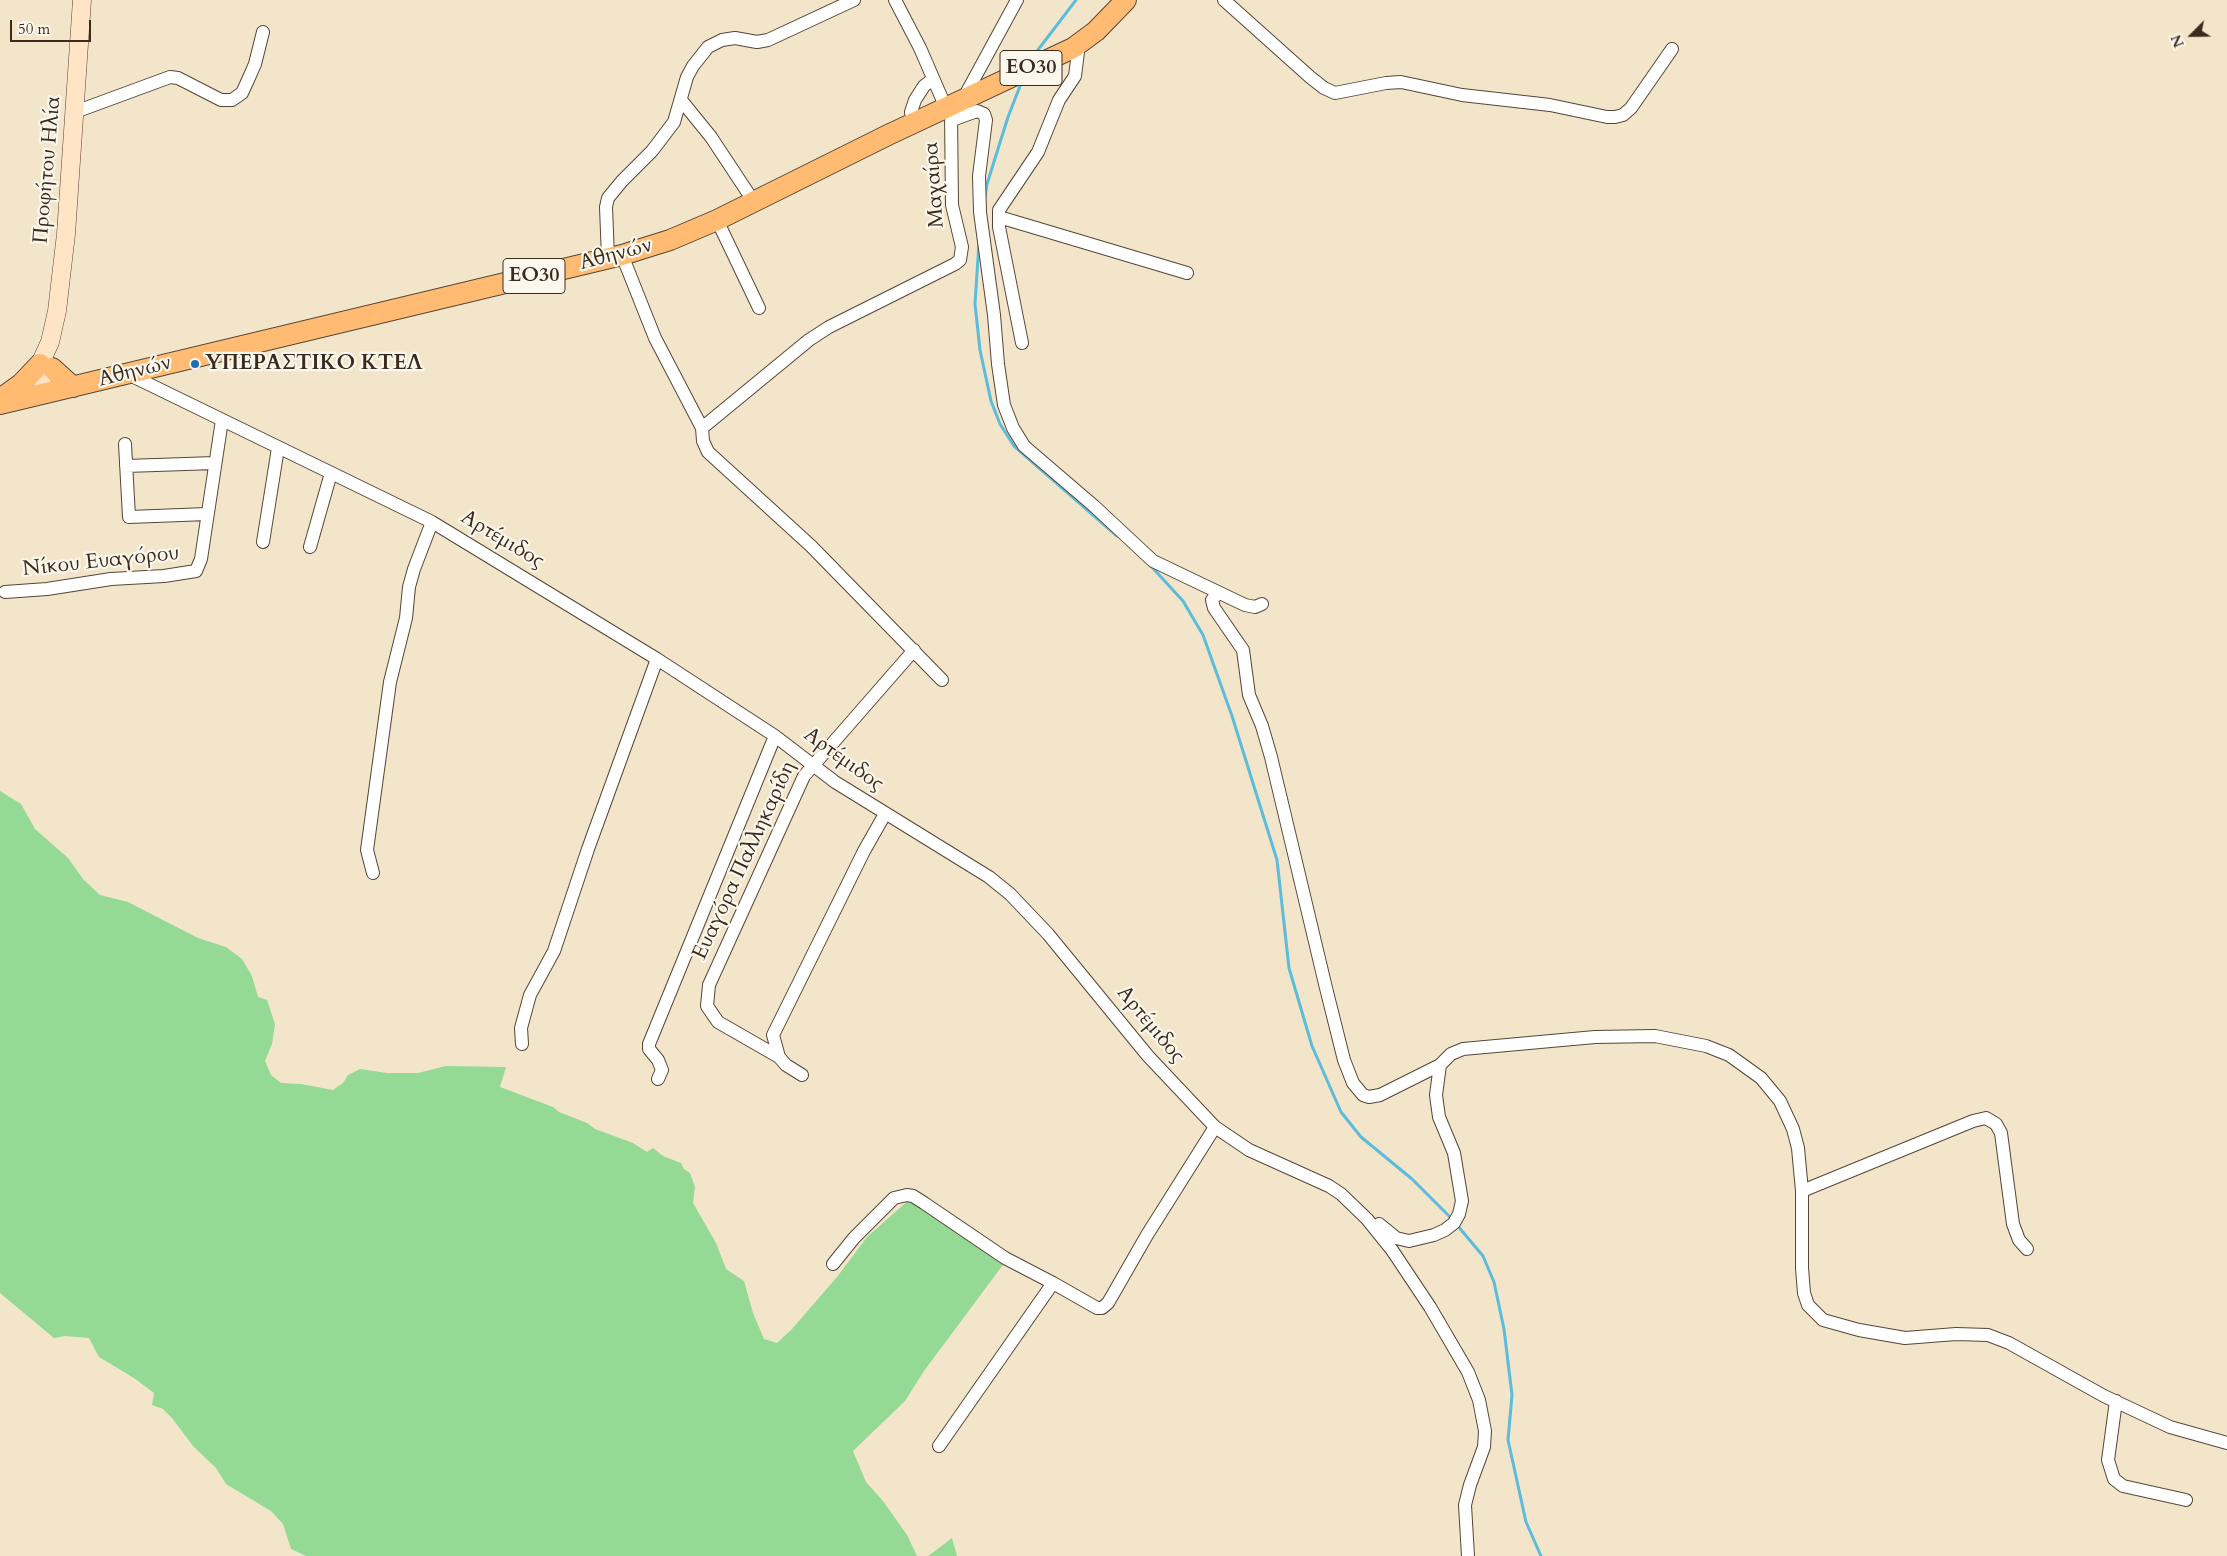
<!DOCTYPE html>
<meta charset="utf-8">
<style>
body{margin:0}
#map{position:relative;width:2227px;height:1556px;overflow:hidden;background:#f2e5ca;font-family:Cardo,serif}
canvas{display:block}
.north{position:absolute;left:2167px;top:10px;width:50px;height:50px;-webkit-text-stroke:4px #fbf7ec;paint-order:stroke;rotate:247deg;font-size:14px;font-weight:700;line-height:20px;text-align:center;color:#3b2a1e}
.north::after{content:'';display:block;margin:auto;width:18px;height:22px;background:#3b2a1e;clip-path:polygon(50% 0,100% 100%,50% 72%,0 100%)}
.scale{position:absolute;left:10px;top:20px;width:81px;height:22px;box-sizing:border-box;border:2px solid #3b2a1e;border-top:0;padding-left:6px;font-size:15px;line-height:18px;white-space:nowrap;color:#3b2a1e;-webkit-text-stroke:4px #fbf7ec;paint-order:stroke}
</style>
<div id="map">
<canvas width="2227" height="1556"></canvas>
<div class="north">N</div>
<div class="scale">50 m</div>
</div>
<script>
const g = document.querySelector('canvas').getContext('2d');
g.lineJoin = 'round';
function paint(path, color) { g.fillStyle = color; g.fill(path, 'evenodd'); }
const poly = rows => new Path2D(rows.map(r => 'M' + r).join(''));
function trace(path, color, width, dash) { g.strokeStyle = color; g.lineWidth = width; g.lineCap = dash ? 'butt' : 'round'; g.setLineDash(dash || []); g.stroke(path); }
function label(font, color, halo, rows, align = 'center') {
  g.font = font + ' Cardo,serif'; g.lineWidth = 4.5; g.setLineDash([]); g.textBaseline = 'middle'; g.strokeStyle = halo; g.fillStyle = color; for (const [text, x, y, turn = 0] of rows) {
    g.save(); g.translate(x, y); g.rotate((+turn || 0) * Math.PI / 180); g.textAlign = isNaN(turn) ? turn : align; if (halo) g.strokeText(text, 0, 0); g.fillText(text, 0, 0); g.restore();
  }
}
paint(poly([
 [0,791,21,804,35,829,68,858,83,879,100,895,128,902,198,938,226,947,242,959,252,976,258,997,267,1000,275,1024,272,1044,265,1061,271,1075,281,1083,301,1084,333,1090,343,1083,348,1075,360,1069,387,1073,418,1073,446,1066,506,1067,500,1087,553,1107,559,1112,587,1123,595,1129,633,1143,647,1152,653,1148,663,1156,681,1163,684,1169,690,1173,695,1187,693,1203,716,1243,726,1269,744,1281,753,1313,764,1339,777,1343,792,1329,837,1277,867,1237,910,1199,1005,1262,924,1371,905,1401,853,1451,866,1482,883,1501,907,1535,917,1556,306,1556,291,1549,283,1524,271,1511,226,1484,216,1468,193,1446,172,1418,163,1409,152,1405,154,1393,134,1378,99,1357,89,1338,65,1336,54,1338,0,1293],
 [952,1538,957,1556,928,1556,931,1554]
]), '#94da94');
trace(poly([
 [1031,59,1076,0],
 [985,196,987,184,1008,117,1022,81],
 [979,242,975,304,980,350,991,401,1000,424,1014,446,1117,536],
 [1150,565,1183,601,1203,635,1232,716,1277,860,1289,968,1312,1046,1341,1112,1361,1137,1412,1179,1453,1220],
 [1457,1225,1483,1256,1494,1282,1504,1329,1512,1395,1508,1440,1526,1522,1541,1556]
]), '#5cbcdb', 3);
const street = poly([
 [895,0,920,48,946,108],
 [1224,0,1310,77,1324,88,1335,93,1386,83,1401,82,1462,95,1550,105,1607,117,1615,117,1623,115,1631,108,1672,49],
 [681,100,711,137,754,202],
 [962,101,1017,0],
 [75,112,170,77,178,78,221,100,232,100,242,93,248,80,255,64,263,32],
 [952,120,977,111,984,114,986,120,979,176,980,212,994,315,998,364,1004,405,1013,428,1024,446,1094,506,1153,561,1245,605,1255,607,1262,604],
 [913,123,911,112,915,100,924,86,933,79],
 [999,217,1187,273],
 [717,220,759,308],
 [622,255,655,338,702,428,703,441,708,452,811,546,942,680],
 [608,258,606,207,608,198,622,181,652,151,674,122,687,77,693,66,708,47,722,40,735,38,757,42,768,40,854,0],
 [1022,343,999,227,999,210,1038,152,1059,100,1075,76,1079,44],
 [128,374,432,522,657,659,775,736,835,782,989,877,1010,894,1048,934,1148,1056,1215,1127,1249,1150,1329,1186,1341,1194,1367,1219,1392,1250,1430,1307,1468,1372,1479,1400,1485,1431,1484,1447,1470,1485,1465,1505,1468,1556],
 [702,428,809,340,829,327,955,264,960,260,962,247,952,205,951,113],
 [125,444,129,517,207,514],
 [126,466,215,463],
 [263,542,278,448],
 [310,547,331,473],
 [5,592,47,589,111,579,164,576,196,571,201,559,222,420],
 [1218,593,1212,600,1214,608,1243,650,1249,695,1262,726,1271,757,1326,988,1344,1060,1353,1083,1363,1095,1369,1097,1380,1095,1440,1065],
 [373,873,367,850,390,682,406,618,409,587,414,569,432,522],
 [522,1044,521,1028,530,995,554,951,588,849,657,659],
 [779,1057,718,1022,707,1006,709,985,804,776,914,650],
 [802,1075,786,1065,779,1057,773,1035,864,851,885,814],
 [658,1079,662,1070,658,1060,649,1049,649,1044,775,736],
 [1802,1191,1973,1121,1986,1118,1996,1124,2001,1133,2013,1224,2019,1240,2027,1249],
 [1379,1224,1396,1238,1409,1241,1434,1235,1445,1230,1454,1223,1459,1214,1462,1201,1454,1153,1439,1117,1436,1095,1440,1065,1451,1054,1463,1049,1595,1037,1655,1036,1706,1046,1729,1055,1761,1078,1780,1101,1793,1129,1798,1148,1802,1191,1802,1268,1804,1293,1808,1305,1823,1320,1859,1330,1905,1338,1956,1334,1988,1335,2009,1343,2104,1396,2170,1427,2227,1443],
 [833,1264,854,1238,894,1198,907,1195,913,1196,924,1203,1005,1258,1053,1283],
 [2116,1401,2108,1460,2114,1479,2123,1486,2186,1500],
 [939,1446,1053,1283,1097,1308,1102,1308,1108,1303,1147,1235,1215,1127]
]);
const secondary = poly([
 [44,394,40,364,50,342,57,311,66,234,82,0]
]);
const primary = poly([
 [52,368,73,387],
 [0,399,21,384,40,364],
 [0,404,622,255,670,240,717,220,888,135,1073,48,1096,31,1126,0]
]);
trace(street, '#564638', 14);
trace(secondary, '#564638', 19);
trace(primary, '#564638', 22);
trace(street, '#fff', 12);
trace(secondary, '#ffe4c6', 18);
trace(primary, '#ffbb71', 20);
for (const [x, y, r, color] of [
 [195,364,5,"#1f6fb2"]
]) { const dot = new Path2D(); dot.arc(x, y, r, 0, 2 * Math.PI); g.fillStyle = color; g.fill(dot); trace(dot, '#fbf7ec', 2); }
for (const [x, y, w] of [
 [1031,68,62],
 [534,276,62]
]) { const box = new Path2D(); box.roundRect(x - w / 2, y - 17.5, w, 35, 4); g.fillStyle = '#fbf7ec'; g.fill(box); trace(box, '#3b2a1e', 1); }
label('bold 20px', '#3b2a1e', null, [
 ["ΕΟ30",1031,68],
 ["ΕΟ30",534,276]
]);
label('21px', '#3b2a1e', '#fbf7ec', [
 ["Προφήτου Ηλία",48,170,-85],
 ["Μαχαίρα",935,185,-94],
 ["Αθηνών",616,255,-15],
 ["Αθηνών",135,372,-14],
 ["Αρτέμιδος",502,540,31],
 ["Νίκου Ευαγόρου",101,562,-6],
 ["Αρτέμιδος",843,760,36],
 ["Ευαγόρα Παλληκαρίδη",745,861,-65],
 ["Αρτέμιδος",1150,1025,50]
]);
label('bold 21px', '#3b2a1e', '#fbf7ec', [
 ["ΥΠΕΡΑΣΤΙΚΟ ΚΤΕΛ",205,364]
], 'left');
</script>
